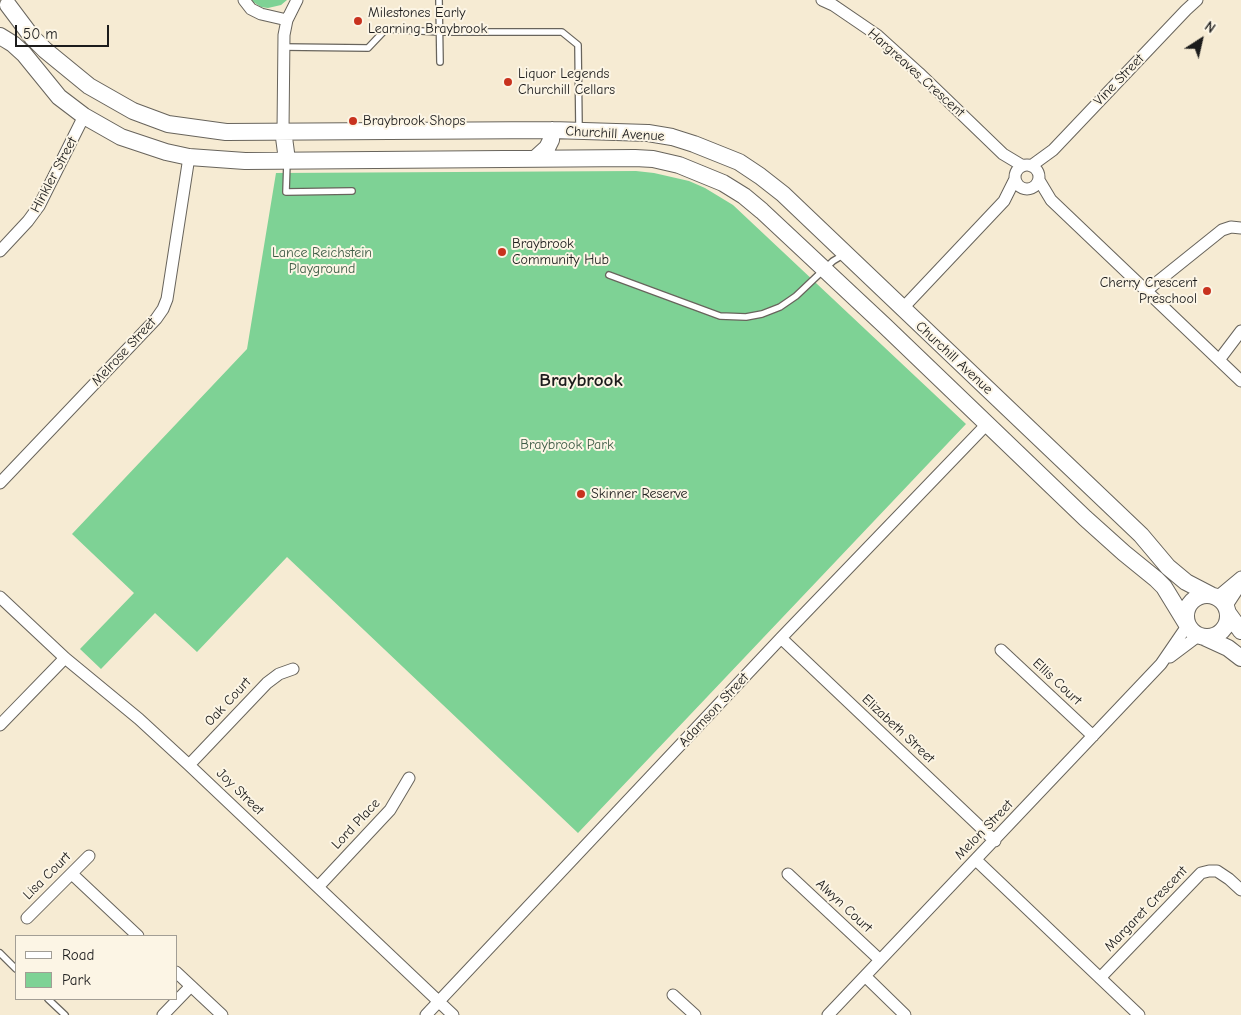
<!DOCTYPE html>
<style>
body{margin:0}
#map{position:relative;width:1241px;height:1015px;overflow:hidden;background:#f6ebd3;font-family:"Comic Neue",sans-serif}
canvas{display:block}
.legend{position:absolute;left:15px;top:935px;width:162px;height:65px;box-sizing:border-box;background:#fcf5e5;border:1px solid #a29e95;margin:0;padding:6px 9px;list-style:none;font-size:15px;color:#1c1c1c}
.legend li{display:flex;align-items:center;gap:10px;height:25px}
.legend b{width:25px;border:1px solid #a29e95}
.north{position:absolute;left:1176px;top:15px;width:50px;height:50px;-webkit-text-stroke:4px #fcf5e5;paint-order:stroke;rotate:35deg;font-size:14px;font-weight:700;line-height:20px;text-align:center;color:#1c1c1c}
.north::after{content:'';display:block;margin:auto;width:18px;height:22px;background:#1c1c1c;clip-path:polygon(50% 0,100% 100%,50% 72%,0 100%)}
.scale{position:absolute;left:15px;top:25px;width:94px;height:22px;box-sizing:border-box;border:2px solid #1c1c1c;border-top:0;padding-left:6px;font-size:15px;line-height:18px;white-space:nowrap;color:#1c1c1c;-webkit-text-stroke:4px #fcf5e5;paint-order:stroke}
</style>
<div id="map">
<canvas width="1241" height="1015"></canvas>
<ul class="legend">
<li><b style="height:6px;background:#fff"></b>Road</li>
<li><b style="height:14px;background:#7ed295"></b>Park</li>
</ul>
<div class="north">N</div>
<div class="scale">50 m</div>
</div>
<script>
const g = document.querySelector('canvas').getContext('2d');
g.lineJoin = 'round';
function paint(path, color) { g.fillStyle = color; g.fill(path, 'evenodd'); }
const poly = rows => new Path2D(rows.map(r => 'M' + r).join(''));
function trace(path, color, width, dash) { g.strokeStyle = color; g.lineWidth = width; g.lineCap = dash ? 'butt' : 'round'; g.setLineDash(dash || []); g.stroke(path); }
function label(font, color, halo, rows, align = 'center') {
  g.font = font + ' "Comic Neue",sans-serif'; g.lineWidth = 4; g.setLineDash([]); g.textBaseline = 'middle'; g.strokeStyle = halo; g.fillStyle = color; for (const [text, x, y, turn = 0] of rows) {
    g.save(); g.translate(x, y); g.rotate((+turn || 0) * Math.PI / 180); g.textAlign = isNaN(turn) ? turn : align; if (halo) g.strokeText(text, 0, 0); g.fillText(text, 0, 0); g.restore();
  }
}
paint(poly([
 [250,0,287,0,281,5,268,8,261,7],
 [636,171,654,173,689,181,705,188,733,205,966,424,578,833,287,557,197,652,155,613,101,669,80,649,134,593,72,534,247,349,276,173]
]), '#7ed295');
const lane = poly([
 [439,0,440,62],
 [283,47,368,48,386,29,439,32,562,32,578,45,579,128],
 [287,162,286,192,352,191],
 [609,275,720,316,746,317,762,314,780,307,796,296,833,261,843,255],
 [0,953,16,969],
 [48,999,65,1015]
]);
const street = poly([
 [244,0,251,9,261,14,287,20],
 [822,0,833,5,877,35,919,73,1003,154,1023,166],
 [283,130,284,35,287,20,297,0],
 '1015 177a12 12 0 1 1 24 0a12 12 0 1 1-24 0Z',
 [1031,166,1053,150,1186,10,1197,0],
 [1039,180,1051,200,1241,381],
 [0,251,28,221,39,206,84,116],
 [1146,291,1222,230,1231,227,1241,228],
 [902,309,1004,201,1015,179],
 [1219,360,1241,331],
 [0,483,156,319,163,309,167,299,189,157],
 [0,597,65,658,139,719,189,765,453,1015],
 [1217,597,1241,577],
 [1226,607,1241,584],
 [781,638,995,841],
 [1001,650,1093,736],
 [1170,657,1198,636],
 [0,725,65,658],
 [189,765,267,683,279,674,293,669],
 [976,860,1139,1015],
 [72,874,138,936],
 [788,874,880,960],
 [318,887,390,810,409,778],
 [27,918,89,856],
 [176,972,222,1015],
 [865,976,905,1015],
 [1100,978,1201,873,1209,871,1217,871,1229,879,1241,890],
 [673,995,695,1015],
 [163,1015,191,986],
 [426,1015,781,638,987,424],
 [828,1015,1161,664,1187,626]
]);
const secondary = poly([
 [8,5,32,37,45,50,89,86,133,111,168,124,226,132,552,130,648,133,672,137,694,144,739,162,760,176,783,194,1141,535,1168,567,1186,582,1211,595],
 [0,36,13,44,24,54,59,97,84,116,121,137,166,152,189,157,245,161,635,158,653,159,679,165,723,183,744,196,762,211,885,326,1085,518,1124,553,1156,579,1164,587,1186,623],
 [283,130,287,160],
 [536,158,547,148,551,140,552,130],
 '1186 616a21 21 0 1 1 42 0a21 21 0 1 1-42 0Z',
 [1228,613,1241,631],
 [1204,637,1228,648,1241,658]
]);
trace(lane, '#68645c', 8);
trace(street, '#68645c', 13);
trace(secondary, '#68645c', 18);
trace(lane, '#fff', 5.5);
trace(street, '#fff', 11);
trace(secondary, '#fff', 16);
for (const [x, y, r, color] of [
 [358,21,5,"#c8321e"],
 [508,82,5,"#c8321e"],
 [353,121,5,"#c8321e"],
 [502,252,5,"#c8321e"],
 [1207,291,5,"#c8321e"],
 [581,494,5,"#c8321e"]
]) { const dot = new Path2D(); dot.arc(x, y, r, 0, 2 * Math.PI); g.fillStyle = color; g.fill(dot); trace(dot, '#fcf5e5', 2); }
label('14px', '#1c1c1c', '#fcf5e5', [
 ["Milestones Early",368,13],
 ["Learning Braybrook",368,29],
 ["Liquor Legends",518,74],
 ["Churchill Cellars",518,90],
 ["Braybrook Shops",363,121],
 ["Braybrook",512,244],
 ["Community Hub",512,260],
 ["Cherry Crescent",1197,283,"right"],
 ["Preschool",1197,299,"right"],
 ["Skinner Reserve",591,494]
], 'left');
label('14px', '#1c1c1c', '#fcf5e5', [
 ["Hargreaves Crescent",916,73,42],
 ["Vine Street",1119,80,-46],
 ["Churchill Avenue",615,134,3],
 ["Hinkler Street",54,175,-62],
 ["Melrose Street",124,352,-47],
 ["Churchill Avenue",954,358,43],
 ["Ellis Court",1057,682,43],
 ["Oak Court",228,702,-47],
 ["Adamson Street",714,710,-47],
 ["Elizabeth Street",898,729,43],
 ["Joy Street",240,792,44],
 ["Lord Place",356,824,-47],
 ["Melon Street",984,830,-46],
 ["Lisa Court",47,876,-45],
 ["Alwyn Court",844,906,43],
 ["Margaret Crescent",1146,909,-46]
]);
label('14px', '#3e5c46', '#fcf5e5', [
 ["Lance Reichstein",322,253],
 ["Playground",322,269],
 ["Braybrook Park",567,445]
]);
label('bold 19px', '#1c1c1c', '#fcf5e5', [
 ["Braybrook",581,381]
]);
</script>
